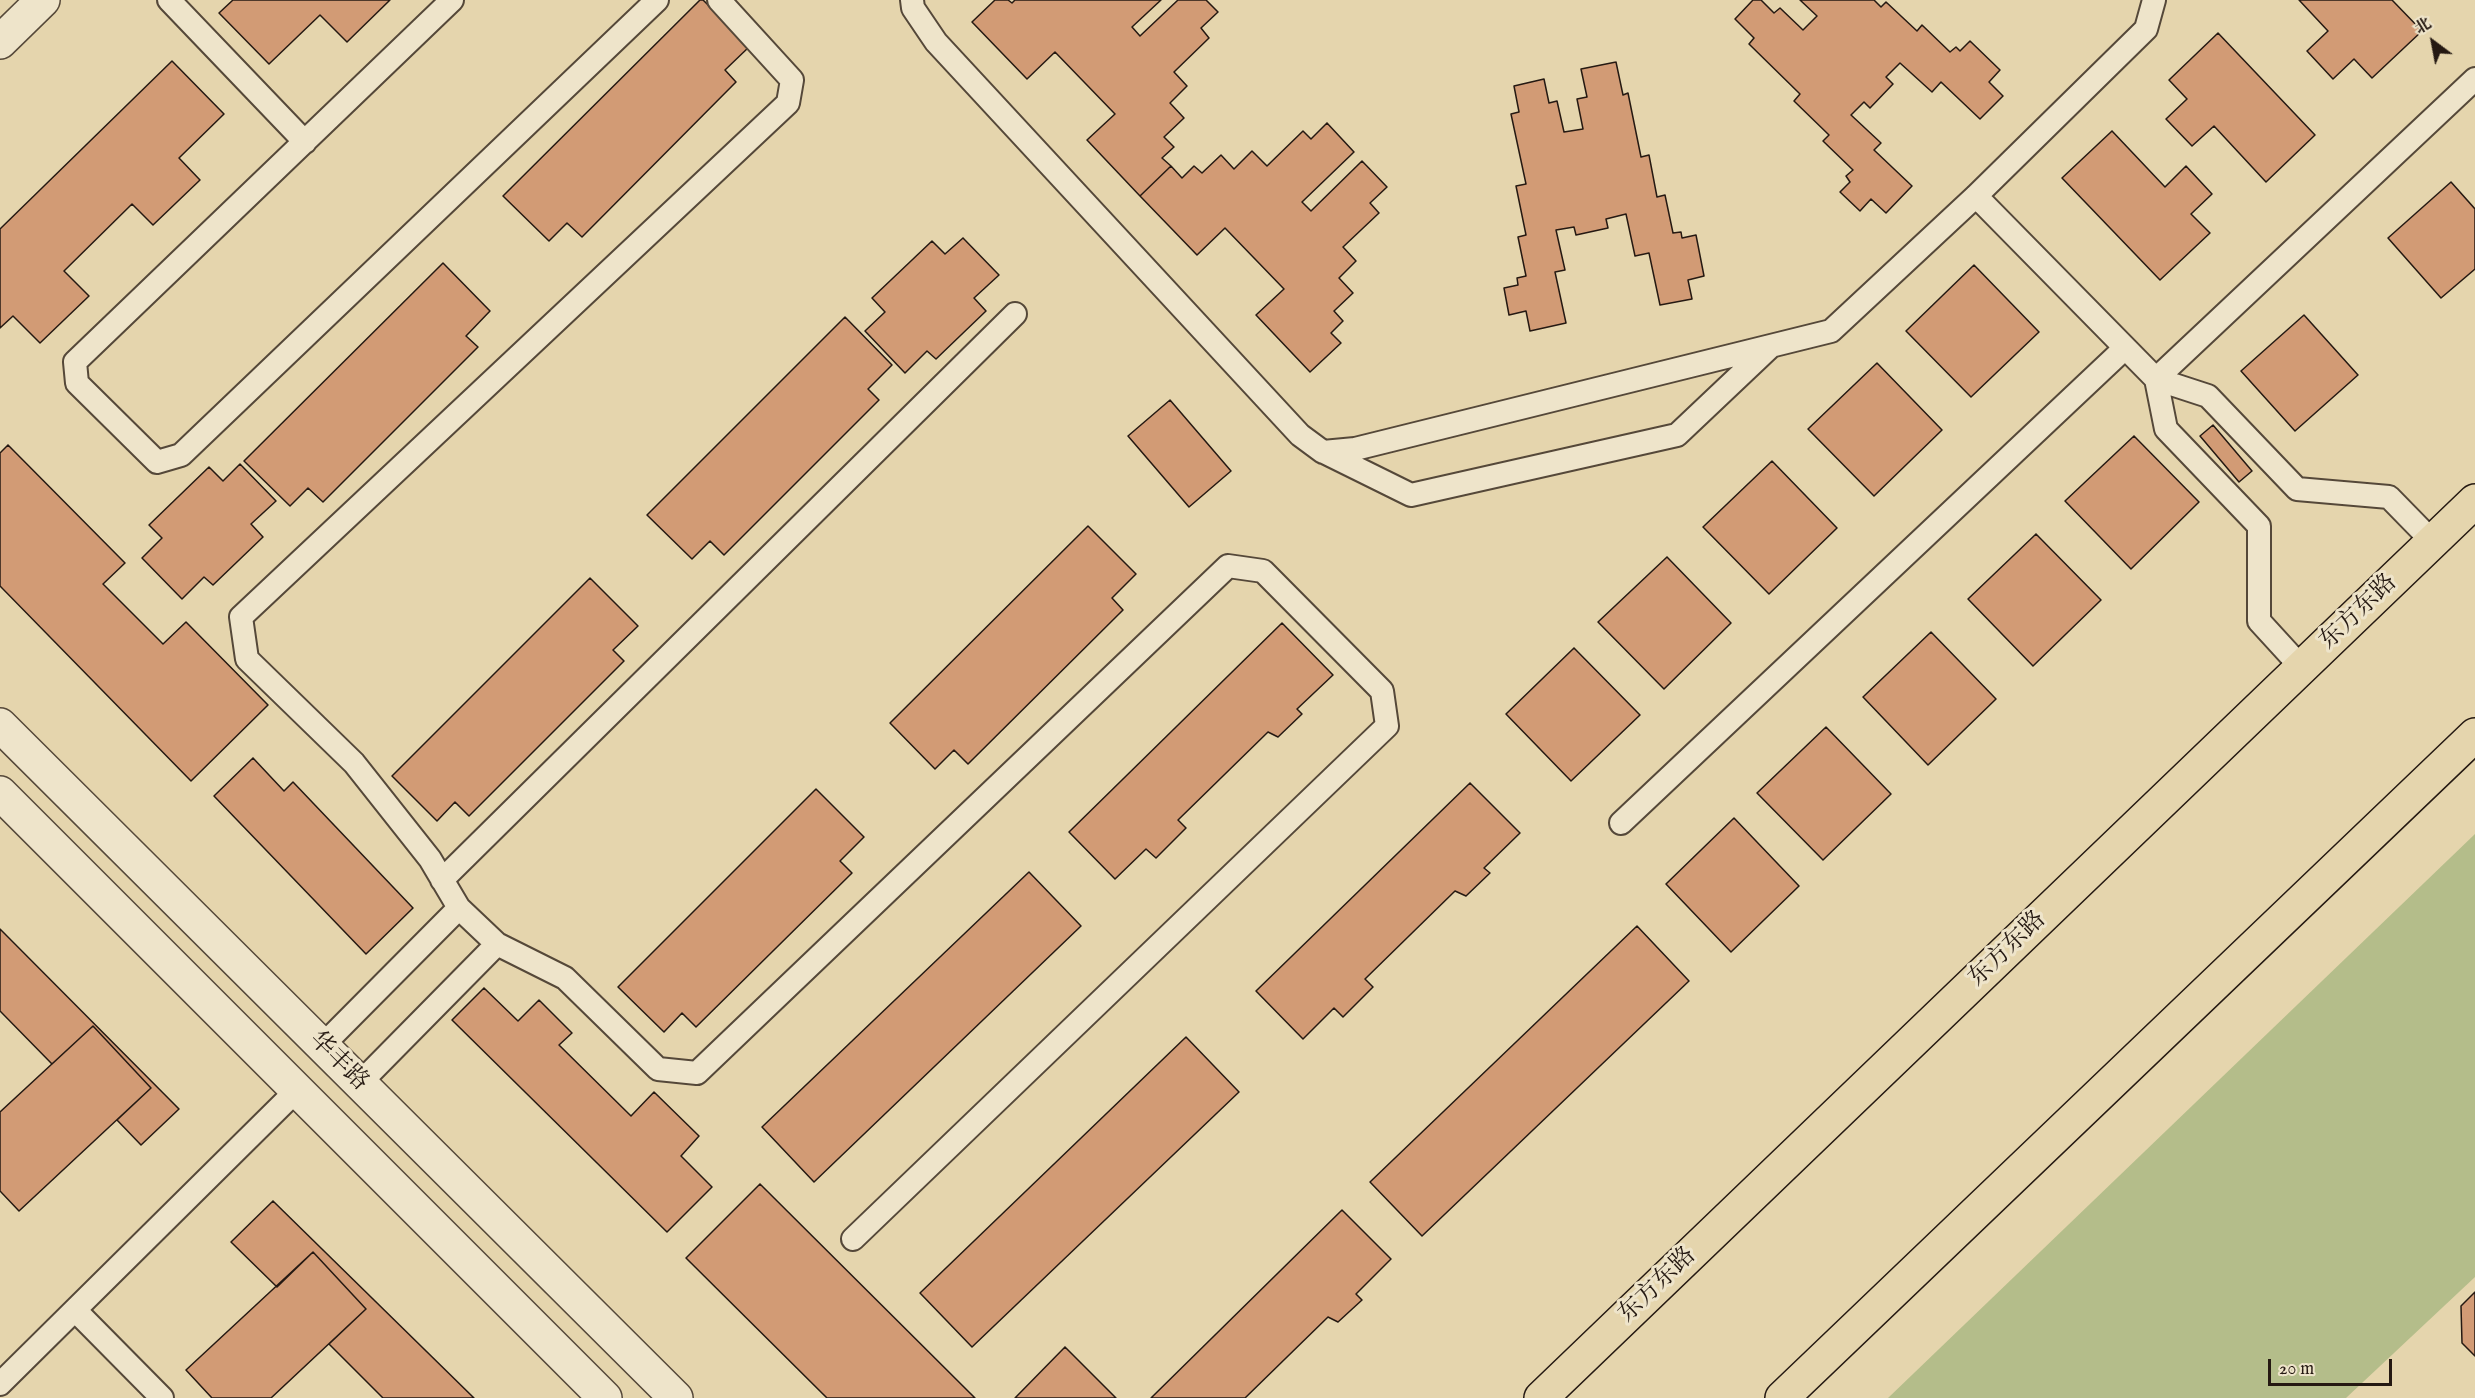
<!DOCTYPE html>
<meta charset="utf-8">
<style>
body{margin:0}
#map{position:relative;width:2475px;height:1398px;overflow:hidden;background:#e5d5ad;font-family:"IM FELL English","Noto Serif SC",serif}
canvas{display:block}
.north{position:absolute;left:2403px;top:12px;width:60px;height:60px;-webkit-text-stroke:4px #eee4ca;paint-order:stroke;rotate:328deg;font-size:16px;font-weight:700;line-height:24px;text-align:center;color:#251912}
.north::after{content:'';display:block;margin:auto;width:21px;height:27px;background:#251912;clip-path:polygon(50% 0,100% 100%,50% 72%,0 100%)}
.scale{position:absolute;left:2268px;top:1359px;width:124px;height:27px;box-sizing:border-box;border:3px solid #251912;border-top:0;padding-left:8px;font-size:18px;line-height:21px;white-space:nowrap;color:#251912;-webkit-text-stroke:4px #eee4ca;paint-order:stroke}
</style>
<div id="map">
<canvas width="2475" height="1398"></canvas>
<div class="north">北</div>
<div class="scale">20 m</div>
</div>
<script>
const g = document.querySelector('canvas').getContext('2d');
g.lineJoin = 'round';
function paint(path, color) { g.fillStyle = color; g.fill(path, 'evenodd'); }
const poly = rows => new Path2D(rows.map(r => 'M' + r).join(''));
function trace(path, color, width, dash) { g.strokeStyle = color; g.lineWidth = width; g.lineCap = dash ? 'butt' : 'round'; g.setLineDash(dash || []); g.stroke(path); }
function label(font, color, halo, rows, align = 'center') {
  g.font = font + ' "IM FELL English","Noto Serif SC",serif'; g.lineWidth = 6; g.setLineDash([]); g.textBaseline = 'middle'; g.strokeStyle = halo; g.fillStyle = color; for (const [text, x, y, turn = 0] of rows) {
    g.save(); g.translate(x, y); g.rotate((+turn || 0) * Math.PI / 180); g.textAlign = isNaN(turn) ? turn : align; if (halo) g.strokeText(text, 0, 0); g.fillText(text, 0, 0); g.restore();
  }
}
paint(poly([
 [2475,834,2475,1277,2346,1398,1888,1398]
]), '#b4bd8a');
const building = poly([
 [233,0,390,0,347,42,320,15,269,64,219,13,233,0],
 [700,0,703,0,750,46,725,70,736,82,582,237,567,223,549,241,503,196,700,0],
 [995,0,1008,0,1012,3,1015,0,1161,0,1132,27,1140,36,1178,0,1206,0,1218,12,1201,28,1209,38,1174,72,1187,86,1170,103,1184,118,1164,137,1174,147,1162,158,1171,166,1140,196,1087,140,1115,114,1055,52,1027,79,972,22,995,0],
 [1753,0,1761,0,1774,13,1780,8,1803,30,1817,16,1800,0,1874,0,1881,7,1886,2,1917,31,1922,25,1950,52,1956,47,1960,51,1970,41,2000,70,1989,82,2003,96,1980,119,1941,82,1932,92,1900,63,1886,77,1893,84,1870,108,1864,102,1851,115,1881,143,1874,150,1912,186,1886,213,1871,199,1860,211,1840,192,1850,182,1846,176,1853,170,1823,141,1829,135,1794,101,1800,94,1749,44,1754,38,1735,19,1753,0],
 [2299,0,2392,0,2422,31,2372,78,2354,59,2333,79,2307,51,2328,31,2299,0],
 [2218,33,2315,135,2266,182,2214,126,2192,146,2166,119,2187,99,2169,80,2218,33],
 [172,61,224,114,179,158,200,180,153,225,132,204,64,271,89,296,40,343,13,316,0,328,0,229,172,61],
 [1616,62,1623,95,1628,93,1641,157,1649,155,1657,197,1665,195,1673,233,1681,232,1682,238,1696,235,1704,276,1688,280,1692,299,1660,305,1649,253,1635,256,1626,214,1606,219,1608,228,1576,235,1574,227,1556,230,1565,270,1555,272,1566,323,1530,331,1526,311,1509,315,1504,288,1518,285,1517,278,1526,276,1518,237,1526,235,1516,186,1526,184,1511,114,1519,112,1514,86,1544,79,1549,103,1557,101,1564,132,1583,129,1577,99,1587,97,1581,69,1616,62],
 [1327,123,1354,152,1302,202,1311,211,1362,161,1387,187,1370,203,1379,213,1343,247,1356,261,1339,278,1353,293,1334,311,1343,321,1331,333,1341,343,1310,372,1256,315,1284,289,1225,228,1197,255,1140,196,1171,166,1182,178,1194,166,1202,173,1221,155,1234,169,1252,151,1267,166,1303,131,1311,139,1327,123],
 [2112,131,2165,187,2186,166,2212,194,2191,214,2210,233,2160,280,2062,178,2112,131],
 [2451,182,2475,209,2475,269,2441,298,2388,238,2451,182],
 [963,238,999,275,974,298,986,311,936,359,927,351,905,373,865,331,885,312,872,298,932,241,945,254,963,238],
 [443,263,490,311,466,336,478,347,323,502,308,488,290,506,244,461,443,263],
 [1974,265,2039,332,1971,397,1906,331,1974,265],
 [2304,315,2358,375,2295,431,2241,371,2304,315],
 [845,317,892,365,868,389,879,400,724,555,710,541,692,559,647,515,845,317],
 [1877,363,1942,430,1874,496,1808,429,1877,363],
 [1170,400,1231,471,1189,507,1128,436,1170,400],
 [2213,425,2252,471,2239,482,2200,436,2213,425],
 [2134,436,2199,502,2131,569,2065,501,2134,436],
 [8,445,125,563,103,584,163,644,186,622,268,705,191,781,0,586,0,453,8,445],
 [1772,461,1837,528,1769,594,1703,527,1772,461],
 [240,464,276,501,251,524,263,537,213,585,204,577,182,599,142,558,162,538,149,525,209,467,223,481,240,464],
 [1088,526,1136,574,1112,598,1123,610,968,764,954,750,935,769,890,723,1088,526],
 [2036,534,2101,600,2033,666,1968,599,2036,534],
 [1667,557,1731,623,1664,689,1598,622,1667,557],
 [590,578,638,626,613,650,624,661,469,816,455,802,437,821,392,776,590,578],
 [1282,623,1333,675,1297,709,1302,714,1278,737,1268,732,1178,820,1186,828,1156,858,1146,849,1115,879,1069,832,1282,623],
 [1931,632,1996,699,1928,765,1863,697,1931,632],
 [1574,648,1640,715,1571,781,1506,714,1574,648],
 [1826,727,1891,794,1823,860,1757,793,1826,727],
 [253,758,284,791,293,782,413,908,366,954,214,796,253,758],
 [1470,783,1520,833,1484,868,1490,873,1466,896,1455,891,1365,979,1373,987,1343,1017,1334,1008,1303,1039,1256,991,1470,783],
 [816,789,864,837,840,861,852,873,696,1027,682,1013,664,1032,618,987,816,789],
 [1734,818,1799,886,1731,952,1666,884,1734,818],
 [1029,872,1081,926,814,1182,762,1127,1029,872],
 [1637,926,1689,981,1422,1236,1370,1182,1637,926],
 [0,929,179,1109,141,1145,117,1120,151,1088,93,1026,52,1064,0,1011,0,929],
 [484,988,518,1021,539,1000,572,1033,559,1045,631,1116,654,1092,699,1136,681,1156,712,1187,667,1232,452,1020,484,988],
 [93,1026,151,1088,19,1211,0,1191,0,1112,93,1026],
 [1186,1037,1239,1092,972,1347,920,1293,1186,1037],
 [760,1184,975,1398,827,1398,686,1258,760,1184],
 [273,1201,474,1398,383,1398,329,1344,366,1309,313,1252,277,1287,231,1242,273,1201],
 [1342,1210,1391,1259,1356,1294,1362,1300,1338,1322,1328,1317,1245,1398,1151,1398,1342,1210],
 [313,1252,366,1309,271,1398,212,1398,186,1370,313,1252],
 [2475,1292,2475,1356,2462,1343,2461,1306,2475,1292],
 [1065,1347,1116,1398,1015,1398,1065,1347]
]);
paint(building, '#d29b75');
trace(building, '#251912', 1.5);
const service = poly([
 [169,0,305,142],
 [452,0,75,362,77,383,157,462,181,455,657,0],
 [719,0,792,80,788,103,241,617,247,659,354,763,430,859,459,908,497,944,565,978,658,1069,697,1073,1228,566,1263,571,1382,691,1387,726,853,1239],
 [912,0,913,8,936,42,1300,435,1323,452,1355,449,1831,331,1976,196,2146,29,2154,0],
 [1976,196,2156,379,2208,396,2297,489,2389,497,2433,542],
 [2156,379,2475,79],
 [2156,379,2166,429,2259,526,2259,621,2302,668],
 [1324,452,1411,495,1677,435,1770,347],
 [1621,823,2125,348],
 [442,880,1015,314],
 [322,1046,459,908],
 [360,1083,497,944],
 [75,1310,162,1398],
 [0,1384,297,1090]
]);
const minor = poly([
 [0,42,43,0]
]);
const tertiary = poly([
 [0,725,676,1398],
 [0,793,605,1398]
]);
const primary = poly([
 [1541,1398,2475,501],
 [1782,1398,2475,735]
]);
trace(service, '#554839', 26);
trace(minor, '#554839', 36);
trace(tertiary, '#554839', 36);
trace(primary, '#251912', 36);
trace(service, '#eee4ca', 22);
trace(minor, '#eee4ca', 33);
trace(tertiary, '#eee4ca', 33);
trace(primary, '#e5d5ad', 33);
label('24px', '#251912', '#eee4ca', [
 ["东方东路",2359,613,-44],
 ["东方东路",2008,950,-44],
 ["华丰路",338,1062,45],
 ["东方东路",1658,1286,-44]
]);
</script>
